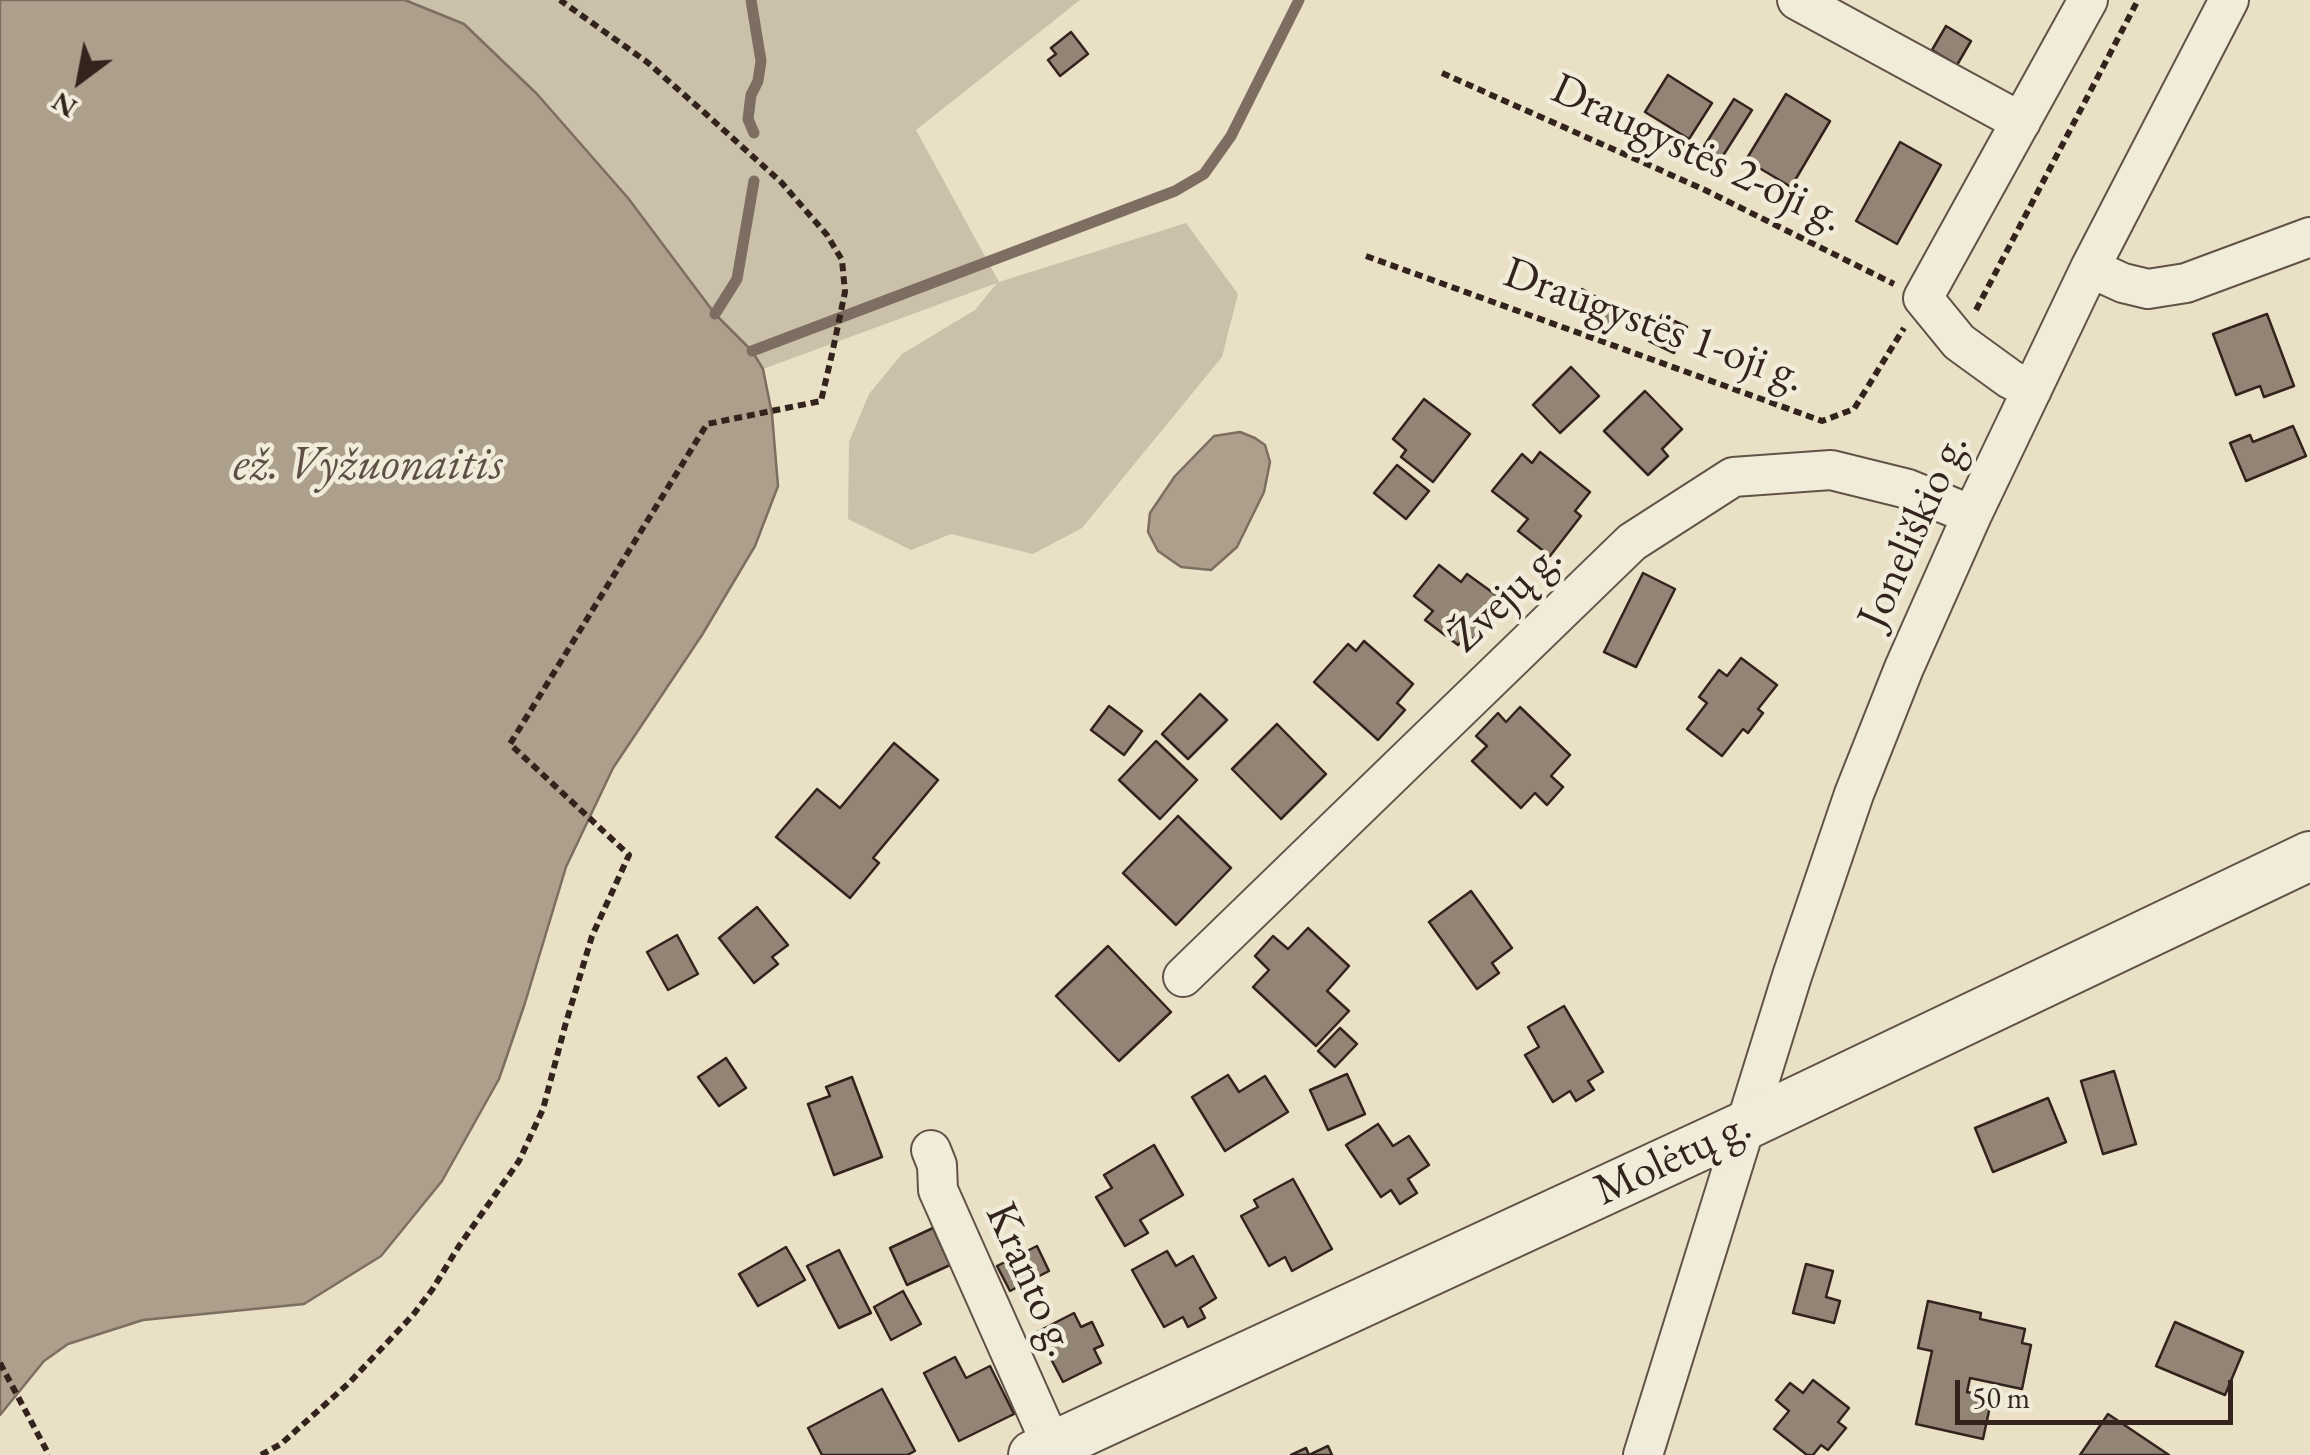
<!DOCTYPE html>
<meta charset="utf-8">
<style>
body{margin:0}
#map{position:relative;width:2310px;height:1455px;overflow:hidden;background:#eae0c6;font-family:"EB Garamond",serif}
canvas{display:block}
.north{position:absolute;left:30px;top:30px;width:100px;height:100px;-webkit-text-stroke:8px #f1ebda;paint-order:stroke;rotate:212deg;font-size:28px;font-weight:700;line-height:40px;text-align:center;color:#33231d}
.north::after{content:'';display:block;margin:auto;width:35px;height:45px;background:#33231d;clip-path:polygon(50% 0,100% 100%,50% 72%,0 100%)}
.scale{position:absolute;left:1955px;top:1380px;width:278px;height:45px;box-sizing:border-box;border:5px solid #33231d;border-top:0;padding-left:12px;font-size:30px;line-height:35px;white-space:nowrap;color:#33231d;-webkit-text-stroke:8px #f1ebda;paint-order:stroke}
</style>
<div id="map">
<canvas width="2310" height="1455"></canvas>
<div class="north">N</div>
<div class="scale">50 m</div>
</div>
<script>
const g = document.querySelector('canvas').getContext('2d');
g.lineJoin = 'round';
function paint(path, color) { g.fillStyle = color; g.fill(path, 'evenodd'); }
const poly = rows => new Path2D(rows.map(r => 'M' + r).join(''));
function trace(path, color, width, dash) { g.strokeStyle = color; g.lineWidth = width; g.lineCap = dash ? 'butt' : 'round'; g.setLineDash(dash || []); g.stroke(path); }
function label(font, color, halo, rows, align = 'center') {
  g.font = font + ' "EB Garamond",serif'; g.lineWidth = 9; g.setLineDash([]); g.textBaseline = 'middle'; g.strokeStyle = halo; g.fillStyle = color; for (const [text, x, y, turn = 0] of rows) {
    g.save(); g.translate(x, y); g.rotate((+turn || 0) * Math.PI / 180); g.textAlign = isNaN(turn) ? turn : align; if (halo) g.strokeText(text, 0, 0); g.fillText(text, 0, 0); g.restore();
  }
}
paint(poly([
 [405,0,1080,0,916,130,999,282,1186,223,1238,294,1222,357,1082,528,1033,554,951,534,911,550,848,519,849,442,869,394,902,354,975,310,997,283,763,369,752,351]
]), '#cbc0a9');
const water = poly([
 [0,0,405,0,464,24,537,94,628,198,715,314,752,351,763,369,772,414,778,486,755,546,702,635,613,768,566,867,525,1003,499,1079,442,1181,381,1256,304,1304,143,1320,68,1344,44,1361,0,1415,0,0],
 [1240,432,1255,438,1265,445,1270,462,1264,492,1237,547,1211,570,1181,567,1158,551,1148,532,1150,513,1175,476,1214,436,1240,432]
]);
paint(water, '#aca08d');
trace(water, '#7c6e60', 2.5);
trace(poly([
 [751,0,761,61,758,81,751,95,748,119,754,133],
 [715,314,737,279,754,181],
 [752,351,1175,191,1204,174,1231,136,1299,0]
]), '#7c6e60', 11);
const building = poly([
 [1946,26,1971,41,1957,65,1932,50,1946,26],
 [1071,32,1088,54,1060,76,1048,60,1056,54,1051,48,1071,32],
 [1668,75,1712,103,1689,139,1645,112,1668,75],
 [1786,94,1830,121,1791,187,1746,160,1786,94],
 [1734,99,1752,110,1719,162,1701,151,1734,99],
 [1900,142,1941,165,1897,244,1856,221,1900,142],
 [1582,289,1618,309,1608,327,1572,307,1582,289],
 [2267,314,2294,386,2264,397,2260,386,2236,395,2213,334,2267,314],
 [1662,315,1687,327,1674,353,1649,341,1662,315],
 [1571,367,1599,396,1560,433,1533,405,1571,367],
 [1645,391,1682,429,1662,449,1668,456,1648,475,1604,431,1645,391],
 [1424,399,1470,434,1433,482,1401,457,1406,450,1393,439,1424,399],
 [2293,426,2306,456,2246,481,2230,443,2250,435,2253,442,2293,426],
 [1540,452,1590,492,1575,511,1581,516,1550,556,1518,531,1528,519,1492,491,1522,454,1532,463,1540,452],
 [1397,465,1429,491,1406,519,1374,493,1397,465],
 [1439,565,1461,582,1467,574,1496,595,1492,601,1501,608,1476,641,1467,634,1458,645,1425,620,1433,611,1414,596,1439,565],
 [1643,573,1675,589,1636,667,1604,652,1643,573],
 [1364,641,1413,684,1397,703,1405,710,1378,740,1314,682,1348,644,1356,651,1364,641],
 [1741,658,1777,685,1758,709,1763,713,1748,733,1743,729,1722,756,1687,729,1707,703,1699,697,1719,670,1727,676,1741,658],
 [1200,694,1227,720,1188,759,1162,734,1200,694],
 [1109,706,1142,731,1124,755,1091,730,1109,706],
 [1520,707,1570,755,1551,776,1563,787,1547,805,1535,793,1521,808,1472,761,1487,746,1476,736,1498,713,1506,722,1520,707],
 [1277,724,1326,774,1281,819,1232,769,1277,724],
 [1156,741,1197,780,1160,819,1119,780,1156,741],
 [894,743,938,780,873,858,879,863,850,898,776,837,817,789,840,808,894,743],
 [1178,816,1231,868,1176,925,1123,873,1178,816],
 [1471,891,1512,948,1492,963,1499,973,1477,989,1429,922,1471,891],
 [757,907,788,945,772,957,778,964,754,983,719,938,757,907],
 [1308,928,1349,966,1327,991,1349,1011,1316,1046,1253,987,1269,970,1255,956,1273,936,1288,949,1308,928],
 [677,935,698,974,668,990,647,952,677,935],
 [1108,946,1171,1012,1119,1061,1056,996,1108,946],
 [1564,1006,1603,1072,1588,1081,1594,1090,1576,1101,1570,1091,1553,1102,1525,1055,1539,1047,1528,1027,1564,1006],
 [1340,1028,1357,1044,1335,1067,1318,1051,1340,1028],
 [726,1058,746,1088,719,1106,698,1077,726,1058],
 [2114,1071,2136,1144,2103,1154,2081,1081,2114,1071],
 [1347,1074,1365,1114,1328,1130,1310,1090,1347,1074],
 [1228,1075,1239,1092,1265,1076,1288,1112,1225,1151,1192,1097,1228,1075],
 [852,1077,882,1157,834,1175,808,1104,830,1096,826,1087,852,1077],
 [2048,1098,2066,1142,1993,1172,1975,1128,2048,1098],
 [1378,1124,1393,1146,1409,1136,1429,1165,1408,1179,1417,1193,1400,1204,1391,1190,1381,1197,1346,1145,1378,1124],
 [1154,1145,1183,1195,1140,1220,1148,1233,1125,1246,1096,1197,1112,1188,1104,1175,1154,1145],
 [1293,1179,1332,1249,1292,1271,1285,1257,1269,1266,1241,1216,1258,1207,1254,1200,1293,1179],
 [933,1228,950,1265,907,1285,890,1248,933,1228],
 [1037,1246,1049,1271,1010,1291,997,1266,1037,1246],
 [786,1247,805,1280,758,1306,739,1274,786,1247],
 [839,1250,871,1313,839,1328,807,1266,839,1250],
 [1167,1251,1176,1266,1193,1256,1216,1298,1200,1308,1205,1318,1188,1327,1183,1317,1164,1327,1132,1270,1167,1251],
 [1806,1264,1833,1271,1826,1297,1840,1301,1834,1323,1793,1313,1806,1264],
 [903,1291,921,1324,891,1340,874,1307,903,1291],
 [1928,1301,1981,1313,1980,1319,2025,1329,2022,1343,2031,1345,2022,1389,1970,1378,1967,1392,1992,1397,1983,1439,1916,1424,1932,1351,1918,1348,1928,1301],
 [1074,1313,1081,1327,1092,1322,1103,1345,1094,1349,1101,1363,1063,1382,1037,1332,1074,1313],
 [2175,1322,2243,1352,2225,1395,2156,1366,2175,1322],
 [955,1357,966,1378,990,1366,1014,1414,959,1441,924,1373,955,1357],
 [1813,1380,1849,1408,1838,1422,1846,1428,1828,1450,1821,1445,1813,1455,1807,1455,1774,1429,1789,1411,1776,1400,1790,1383,1803,1393,1813,1380],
 [882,1389,915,1451,907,1455,822,1455,808,1428,882,1389],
 [2108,1414,2169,1455,2080,1455,2108,1414],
 [1328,1446,1332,1455,1291,1455,1306,1448,1309,1455,1328,1446]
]);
paint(building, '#928575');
trace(building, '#33231d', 2.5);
const minor = poly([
 [1797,0,2021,122],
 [2090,268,2123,283,2148,289,2186,283,2310,237],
 [2032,390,2010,379,1959,342,1923,298,2088,0],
 [1183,977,1632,542,1733,477,1831,470,1908,489,1972,515],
 [931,1150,937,1165,938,1190,1052,1446],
 [1643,1455,1792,976,1854,794,1904,668,1972,515,2090,268,2229,0]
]);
const tertiary = poly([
 [1033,1455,1744,1126,2310,856]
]);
trace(minor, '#615247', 42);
trace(tertiary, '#615247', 52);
trace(poly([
 [1442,73,1705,190,1894,284],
 [1366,256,1822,421,1854,409,1904,328],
 [1976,310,2138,0],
 [0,1363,49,1455],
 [261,1455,281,1444,349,1383,413,1315,432,1290,459,1246,519,1161,543,1109,565,1026,592,936,629,855,510,744,707,424,821,401,832,354,845,292,842,260,827,235,781,182,706,114,647,62,560,0]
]), '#33231d', 6, [8, 5]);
trace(minor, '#f1ebda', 38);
trace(tertiary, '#f1ebda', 48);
label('45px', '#33231d', '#f1ebda', [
 ["Draugystės 2-oji g.",1697,154,25],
 ["Draugystės 1-oji g.",1654,326,20],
 ["Joneliškio g.",1914,531,-66],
 ["Žvejų g.",1506,598,-44],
 ["Molėtų g.",1673,1159,-25],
 ["Kranto g.",1030,1280,66]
]);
label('italic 48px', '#5d4f44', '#f1ebda', [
 ["ež. Vyžuonaitis",368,466]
]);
</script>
